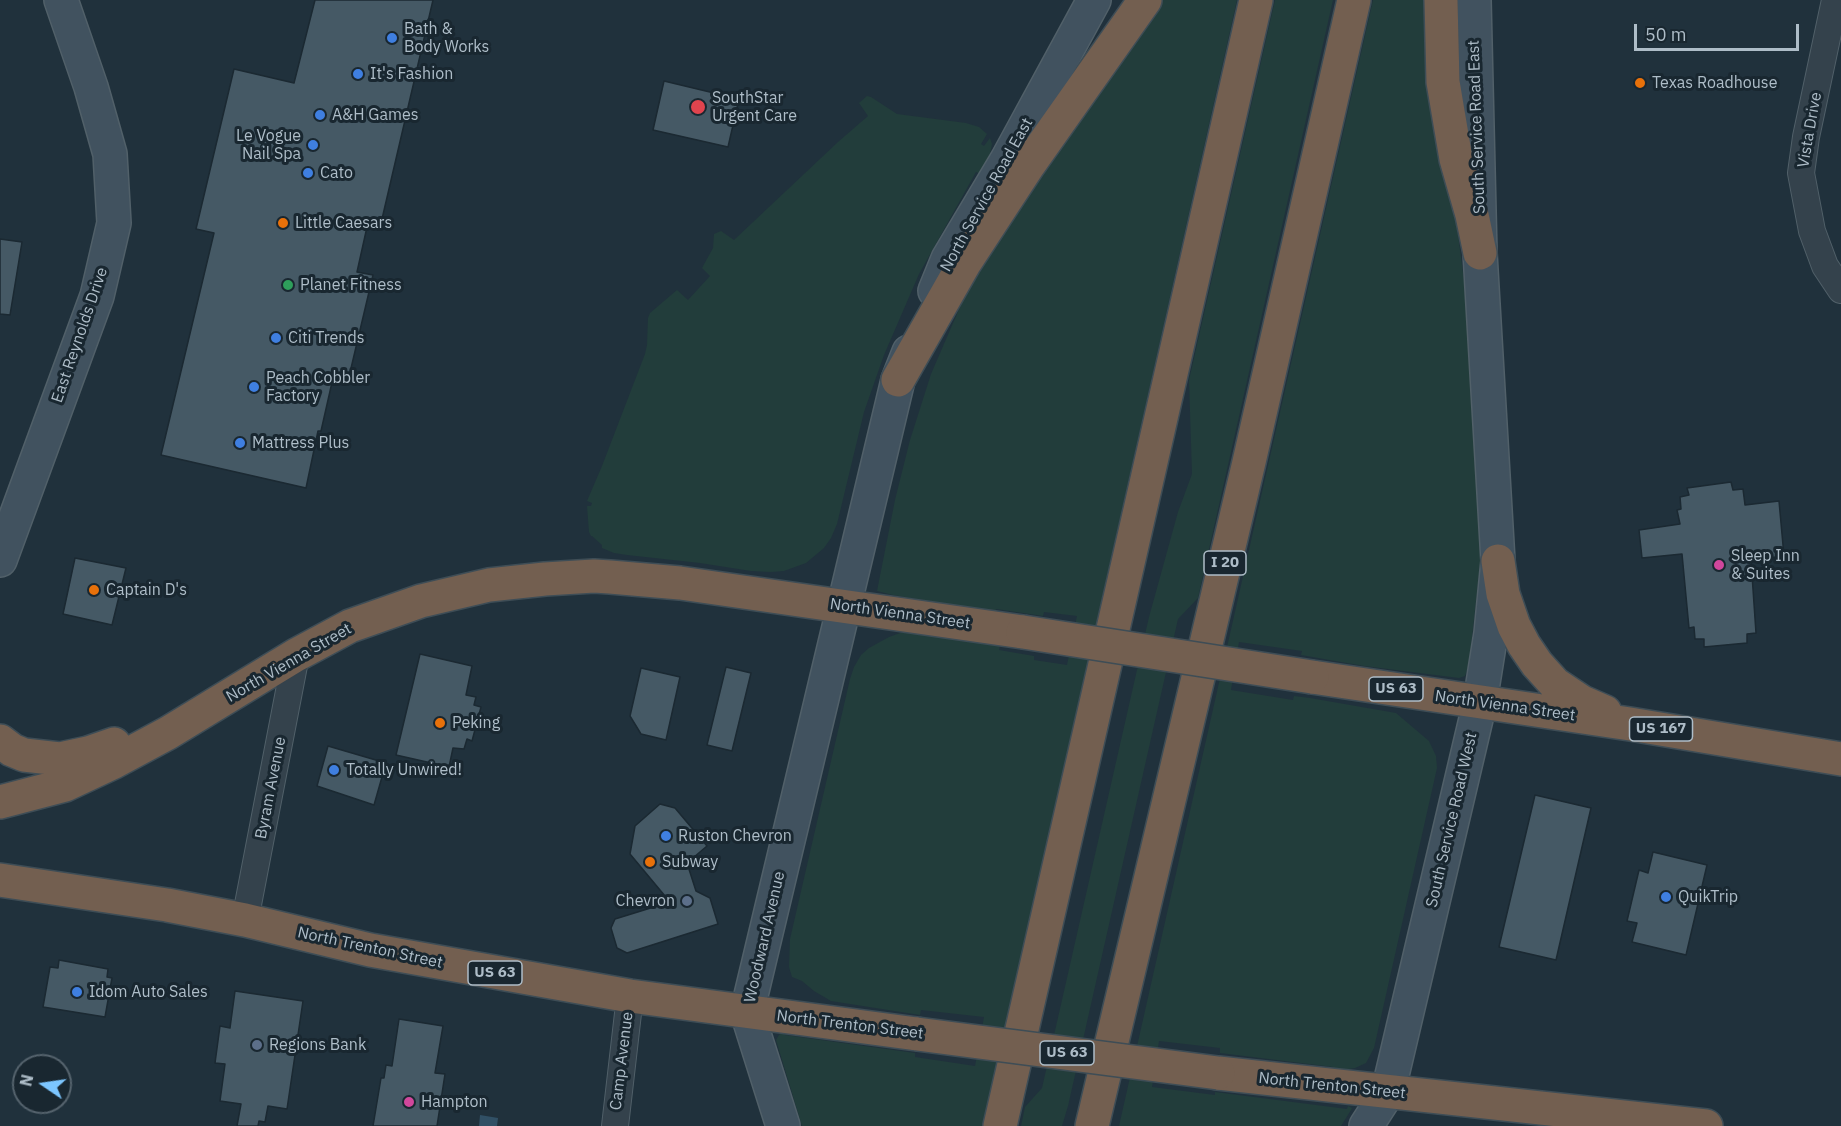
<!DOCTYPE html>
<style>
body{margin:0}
#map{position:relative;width:1841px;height:1126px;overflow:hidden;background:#20313c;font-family:"IBM Plex Sans",sans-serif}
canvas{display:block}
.north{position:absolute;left:12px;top:1054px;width:60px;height:60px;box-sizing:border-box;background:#192730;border:2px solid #55636d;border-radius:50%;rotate:283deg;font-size:16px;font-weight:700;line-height:24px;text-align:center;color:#aebdc8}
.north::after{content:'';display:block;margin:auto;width:21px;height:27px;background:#7cc6ff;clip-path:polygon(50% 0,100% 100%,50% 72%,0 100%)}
.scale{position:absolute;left:1634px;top:24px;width:165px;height:27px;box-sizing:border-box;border:3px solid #aebdc8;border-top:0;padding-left:8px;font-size:18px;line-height:21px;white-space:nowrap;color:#aebdc8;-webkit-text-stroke:4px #192730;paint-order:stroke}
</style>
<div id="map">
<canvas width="1841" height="1126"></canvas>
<div class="north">N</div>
<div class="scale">50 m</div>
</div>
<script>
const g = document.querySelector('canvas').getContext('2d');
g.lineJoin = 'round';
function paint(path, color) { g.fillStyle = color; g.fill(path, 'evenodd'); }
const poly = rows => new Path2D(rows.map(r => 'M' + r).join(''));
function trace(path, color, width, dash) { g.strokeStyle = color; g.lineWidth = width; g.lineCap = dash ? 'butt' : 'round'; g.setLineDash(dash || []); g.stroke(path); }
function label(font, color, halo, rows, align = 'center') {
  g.font = font + ' "IBM Plex Sans",sans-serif'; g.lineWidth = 6; g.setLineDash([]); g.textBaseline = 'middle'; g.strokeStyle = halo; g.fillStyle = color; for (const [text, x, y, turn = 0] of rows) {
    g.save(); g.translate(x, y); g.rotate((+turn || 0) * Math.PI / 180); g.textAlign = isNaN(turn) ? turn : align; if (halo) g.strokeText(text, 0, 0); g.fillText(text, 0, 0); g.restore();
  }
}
paint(poly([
 [1158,0,1237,0,983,1126,802,1126,776,1040,779,1035,782,1032,784,1032,785,1035,915,1053,915,1057,975,1066,984,1017,921,1010,920,1015,831,1001,814,991,802,981,792,977,789,967,790,939,850,679,854,667,861,655,869,648,889,637,900,633,916,632,1000,645,999,650,1034,656,1034,660,1067,665,1077,616,1044,612,1043,616,996,609,995,613,893,595,877,591,895,500,910,440,931,374,963,300,988,254],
 [1275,0,1333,0,1198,598,1178,619,1068,1106,1062,1126,1021,1126,1025,1107,1042,1088,1149,617,1178,512,1192,474,1189,380],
 [1373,0,1428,0,1468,312,1482,483,1480,565,1469,665,1465,676,1459,678,1364,666,1301,655,1302,651,1239,642,1231,690,1293,700,1294,696,1310,698,1396,713,1429,741,1436,756,1437,768,1374,1048,1366,1063,1355,1068,1343,1070,1333,1069,1333,1067,1220,1053,1220,1048,1159,1041,1152,1087,1215,1095,1215,1092,1347,1109,1348,1106,1352,1108,1351,1110,1341,1126,1119,1126],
 [867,96,871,97,897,114,966,123,979,127,987,134,981,144,984,146,990,138,992,144,990,154,981,174,976,172,919,274,884,355,864,412,837,524,831,538,824,548,806,563,784,571,771,572,751,571,700,563,627,555,614,553,602,548,602,545,592,536,591,536,589,532,587,506,591,506,592,503,587,501,602,466,645,354,647,345,648,318,650,313,677,290,688,300,710,276,702,268,713,248,714,234,721,231,734,240,838,142,868,116,859,103]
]), '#223d3b');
paint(poly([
 [480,1115,498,1118,497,1126,479,1126]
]), '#315065');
const building = poly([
 [315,0,433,0,382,219,369,218,357,272,373,275,348,381,333,378,321,431,318,431,306,488,161,455,214,233,196,229,234,69,294,83,315,0],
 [664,81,739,99,728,147,653,130,664,81],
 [0,239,22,242,10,315,0,314,0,239],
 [1731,482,1733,490,1743,489,1745,505,1779,501,1784,556,1751,560,1756,633,1747,634,1747,643,1704,647,1704,639,1695,639,1694,627,1689,628,1682,554,1642,558,1639,530,1680,524,1677,510,1681,509,1680,497,1689,495,1687,488,1731,482],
 [75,558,126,568,112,625,63,614,75,558],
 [420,654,472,666,466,695,476,697,474,705,481,707,472,741,467,739,464,749,453,748,449,767,396,755,420,654],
 [726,667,751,673,732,751,707,745,726,667],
 [641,668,680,677,666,740,641,734,630,716,641,668],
 [328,746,386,763,374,805,317,786,328,746],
 [1535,795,1591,808,1556,960,1499,947,1535,795],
 [660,804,675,808,707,846,687,863,696,891,710,898,718,924,627,953,617,948,611,928,615,919,670,902,630,854,635,826,660,804],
 [1653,852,1707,865,1686,955,1632,942,1637,923,1627,921,1639,870,1648,873,1653,852],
 [59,960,108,969,107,977,112,978,105,1017,43,1007,50,967,58,968,59,960],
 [235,991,303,1001,287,1109,268,1106,265,1122,259,1121,258,1126,237,1126,241,1104,220,1101,225,1064,215,1063,220,1026,230,1028,235,991],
 [399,1019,443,1026,435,1073,445,1074,437,1126,373,1126,381,1078,384,1078,386,1065,392,1066,399,1019]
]);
paint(building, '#455965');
trace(building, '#1b2932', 1.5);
const street = poly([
 [1835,0,1806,137,1801,173,1812,231,1825,266,1841,290],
 [245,920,296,655],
 [615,1126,630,996]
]);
const secondary = poly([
 [935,291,948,259,1007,160,1094,0],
 [0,560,97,296,114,223,110,154,91,87,61,0],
 [783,1126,747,1012,898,380,909,352],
 [1366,1126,1388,1092,1480,702,1491,633,1498,561,1480,253,1474,0]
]);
const highway = poly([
 [1441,0,1443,82,1456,159,1472,215,1480,253],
 [898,380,964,264,1028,166,1145,0],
 [1498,561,1503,594,1514,626,1524,645,1537,664,1555,684,1582,702,1605,712],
 [1312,677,1630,724,1841,759],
 [0,741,12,750,24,755,60,759,88,753,114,744],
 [0,802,65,785,114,762,168,733,296,655,350,626,421,601,489,585,545,579,594,576,610,577,680,583,1023,632],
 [0,880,167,905,245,920,370,950,630,996,917,1034],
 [1218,1073,1706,1126],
 [1000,1126,1256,0],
 [1092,1126,1249,462,1354,0]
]);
trace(street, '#516069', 28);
trace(secondary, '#516069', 36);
trace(highway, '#3e4d56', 36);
trace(street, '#34424c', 26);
trace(secondary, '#41525f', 33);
trace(highway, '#735f50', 33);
const highwayBridge = poly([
 [1023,632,1312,677],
 [917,1034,1218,1073]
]);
trace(highwayBridge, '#3e4d56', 36, []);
trace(highwayBridge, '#735f50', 33);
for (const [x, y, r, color] of [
 [392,38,6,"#3f7fe0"],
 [358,74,6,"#3f7fe0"],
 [1640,83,6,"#e8710a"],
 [698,107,8,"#e0444e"],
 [320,115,6,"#3f7fe0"],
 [313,145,6,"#3f7fe0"],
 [308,173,6,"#3f7fe0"],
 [283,223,6,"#e8710a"],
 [288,285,6,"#2e9e5b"],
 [276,338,6,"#3f7fe0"],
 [254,387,6,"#3f7fe0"],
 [240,443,6,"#3f7fe0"],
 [1719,565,6,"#d1479c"],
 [94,590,6,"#e8710a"],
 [440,723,6,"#e8710a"],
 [334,770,6,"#3f7fe0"],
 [666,836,6,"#3f7fe0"],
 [650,862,6,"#e8710a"],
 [1666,897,6,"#3f7fe0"],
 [687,901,6,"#5c6f8a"],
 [77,992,6,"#3f7fe0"],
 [257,1045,6,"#5c6f8a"],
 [409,1102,6,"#d1479c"]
]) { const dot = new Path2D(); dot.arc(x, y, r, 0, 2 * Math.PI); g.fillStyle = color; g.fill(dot); trace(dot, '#192730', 2); }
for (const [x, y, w] of [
 [1225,563,42],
 [1396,689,54],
 [1661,729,63],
 [495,973,54],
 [1067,1053,54]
]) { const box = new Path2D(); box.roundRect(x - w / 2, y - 12, w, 24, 4.5); g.fillStyle = '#192730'; g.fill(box); trace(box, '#aebdc8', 1.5); }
label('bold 15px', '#aebdc8', null, [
 ["I 20",1225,563],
 ["US 63",1396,689],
 ["US 167",1661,729],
 ["US 63",495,973],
 ["US 63",1067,1053]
]);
label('16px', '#aebdc8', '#192730', [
 ["Bath &",404,29],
 ["Body Works",404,47],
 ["It's Fashion",370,74],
 ["Texas Roadhouse",1652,83],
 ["SouthStar",712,98],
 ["Urgent Care",712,116],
 ["A&H Games",332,115],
 ["Le Vogue",301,136,"right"],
 ["Nail Spa",301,154,"right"],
 ["Cato",320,173],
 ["Little Caesars",295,223],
 ["Planet Fitness",300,285],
 ["Citi Trends",288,338],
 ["Peach Cobbler",266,378],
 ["Factory",266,396],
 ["Mattress Plus",252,443],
 ["Sleep Inn",1731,556],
 ["& Suites",1731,574],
 ["Captain D's",106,590],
 ["Peking",452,723],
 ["Totally Unwired!",346,770],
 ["Ruston Chevron",678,836],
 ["Subway",662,862],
 ["QuikTrip",1678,897],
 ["Chevron",675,901,"right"],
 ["Idom Auto Sales",89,992],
 ["Regions Bank",269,1045],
 ["Hampton",421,1102]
], 'left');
label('16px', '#aebdc8', '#192730', [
 ["South Service Road East",1477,127,-92],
 ["Vista Drive",1810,130,-80],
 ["North Service Road East",987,195,-61],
 ["East Reynolds Drive",80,335,-71],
 ["North Vienna Street",900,614,8],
 ["North Vienna Street",289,663,-30],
 ["North Vienna Street",1505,706,8],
 ["Byram Avenue",271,788,-79],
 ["South Service Road West",1452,820,-77],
 ["Woodward Avenue",765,937,-77],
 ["North Trenton Street",370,948,12],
 ["North Trenton Street",850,1025,7],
 ["Camp Avenue",622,1061,-83],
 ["North Trenton Street",1332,1086,6]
]);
</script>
